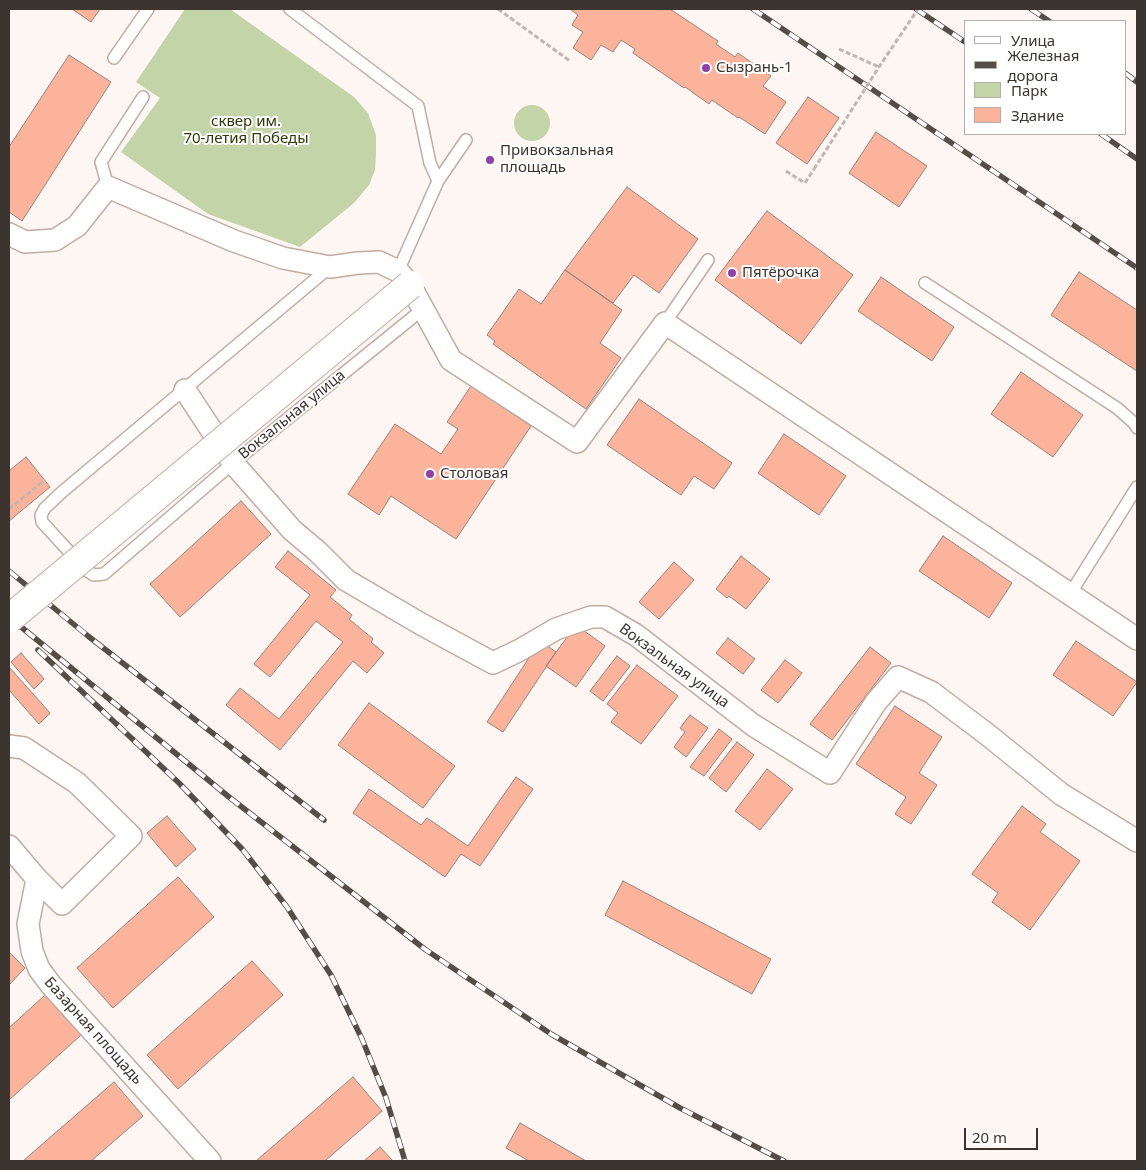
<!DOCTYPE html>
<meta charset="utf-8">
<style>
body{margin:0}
#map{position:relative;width:1146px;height:1170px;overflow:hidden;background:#fef6f2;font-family:"Noto Sans",sans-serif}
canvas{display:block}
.frame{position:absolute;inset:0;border:10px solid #3b342f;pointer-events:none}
.legend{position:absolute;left:964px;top:20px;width:162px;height:115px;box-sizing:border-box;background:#fff;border:1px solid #b1aeac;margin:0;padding:6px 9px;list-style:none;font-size:15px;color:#3b342f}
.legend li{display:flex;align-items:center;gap:10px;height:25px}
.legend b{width:25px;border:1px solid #b1aeac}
.scale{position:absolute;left:964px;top:1128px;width:74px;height:22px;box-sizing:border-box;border:2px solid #3b342f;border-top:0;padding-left:6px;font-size:15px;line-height:18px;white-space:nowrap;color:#3b342f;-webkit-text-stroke:4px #fff;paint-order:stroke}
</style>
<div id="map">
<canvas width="1146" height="1170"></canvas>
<div class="frame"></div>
<ul class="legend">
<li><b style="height:6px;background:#fff"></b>Улица</li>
<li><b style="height:6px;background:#544d48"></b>Железная дорога</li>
<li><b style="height:14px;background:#c4d4a9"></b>Парк</li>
<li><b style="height:14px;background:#fcb39c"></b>Здание</li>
</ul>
<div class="scale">20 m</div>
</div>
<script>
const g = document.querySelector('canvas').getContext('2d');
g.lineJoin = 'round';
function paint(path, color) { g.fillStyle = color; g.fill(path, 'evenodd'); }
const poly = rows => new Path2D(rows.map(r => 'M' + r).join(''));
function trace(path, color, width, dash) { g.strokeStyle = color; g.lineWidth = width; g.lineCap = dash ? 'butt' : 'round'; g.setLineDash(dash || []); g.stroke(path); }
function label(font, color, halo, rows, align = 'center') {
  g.font = font + ' "Noto Sans",sans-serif'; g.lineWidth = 4; g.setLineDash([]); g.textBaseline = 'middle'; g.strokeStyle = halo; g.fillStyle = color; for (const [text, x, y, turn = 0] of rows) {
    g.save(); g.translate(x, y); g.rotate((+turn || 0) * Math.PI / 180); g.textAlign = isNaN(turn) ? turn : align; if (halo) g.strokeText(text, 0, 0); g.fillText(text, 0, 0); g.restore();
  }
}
paint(poly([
 [185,9,230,9,354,97,368,113,376,135,376,155,375,170,369,185,354,203,300,247,208,214,121,152,160,98,136,82],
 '514 123a18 18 0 1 1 36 0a18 18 0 1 1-36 0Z'
]), '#c4d4a9');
const building = poly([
 [72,9,100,9,91,22,72,9],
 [570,9,670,9,718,41,716,44,735,57,738,53,771,76,763,86,786,102,765,134,739,117,738,118,712,100,709,104,685,87,684,88,633,53,635,49,621,40,613,52,601,45,591,60,573,48,583,32,572,25,578,15,570,9],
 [69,55,111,82,22,221,9,212,9,147,69,55],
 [808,97,839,118,807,164,776,143,808,97],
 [876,132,927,166,899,207,849,173,876,132],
 [627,187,698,239,659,293,634,275,613,303,565,270,627,187],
 [767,211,853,275,801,344,715,280,767,211],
 [565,270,622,310,600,343,621,358,586,409,493,344,495,341,487,335,519,289,541,304,565,270],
 [1079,272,1137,310,1137,371,1051,315,1079,272],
 [881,277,954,327,932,361,858,311,881,277],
 [1021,372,1083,415,1053,457,991,414,1021,372],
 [471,386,531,426,456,539,391,496,379,515,348,494,395,424,441,454,458,429,447,422,471,386],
 [639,399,732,463,714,489,694,476,681,495,607,445,639,399],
 [784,434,846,476,819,515,758,473,784,434],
 [26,457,50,487,9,521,9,471,26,457],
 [241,501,271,534,180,617,150,584,241,501],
 [943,536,1012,583,989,618,919,571,943,536],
 [288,551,336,590,330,597,352,615,349,619,373,639,371,642,384,653,367,673,353,661,280,750,226,705,240,688,279,719,343,642,316,621,270,677,254,664,310,595,275,567,288,551],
 [741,556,770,579,746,609,729,596,727,598,716,589,741,556],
 [674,562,694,580,659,619,639,602,674,562],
 [576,625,605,646,576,687,546,666,576,625],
 [728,638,755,659,743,674,716,653,728,638],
 [540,641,556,652,503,732,487,722,540,641],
 [1076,641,1137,682,1113,716,1053,675,1076,641],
 [870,647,891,663,832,740,810,724,870,647],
 [21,653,44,679,34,689,11,662,21,653],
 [617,656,630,666,603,701,590,691,617,656],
 [785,660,802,673,778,703,761,690,785,660],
 [637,665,678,696,641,744,611,722,618,713,607,704,637,665],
 [9,667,50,713,39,724,9,690,9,667],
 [369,703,455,766,423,808,338,745,369,703],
 [895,706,942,737,919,773,937,785,911,824,895,814,906,797,856,764,895,706],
 [690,715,708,728,686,757,674,747,685,732,680,728,690,715],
 [719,729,732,739,704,776,690,767,719,729],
 [737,742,754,755,726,792,709,778,737,742],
 [767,769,793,789,760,830,735,811,767,769],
 [516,777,533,789,480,866,461,854,445,877,353,813,369,789,421,825,427,818,468,846,516,777],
 [1022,806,1046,824,1040,832,1080,861,1030,930,992,902,998,893,972,874,1022,806],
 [167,816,196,849,176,867,147,833,167,816],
 [178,877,214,917,113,1008,77,968,178,877],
 [623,881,771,959,752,994,605,915,623,881],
 [9,952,25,968,9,985,9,952],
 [252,961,283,995,178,1089,147,1055,252,961],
 [45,995,81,1035,9,1100,9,1028,45,995],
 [353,1077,382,1111,325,1161,256,1161,353,1077],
 [114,1082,143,1116,91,1161,23,1161,114,1082],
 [520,1123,586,1161,529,1161,506,1148,520,1123],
 [380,1147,393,1161,364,1161,380,1147]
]);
paint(building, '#fcb39c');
trace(building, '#96827c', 1);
const lane = poly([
 [290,9,418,106,430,163,438,181],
 [114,58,148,9],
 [108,187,101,162,143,97],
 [330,267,62,492,45,508,41,515,42,522,86,570,94,575,104,574,233,463,423,309],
 [398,271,438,181,466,140],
 [925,283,1117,408,1134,423,1137,428],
 [665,323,708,260],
 [1070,594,1137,487]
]);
const street = poly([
 [9,234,25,242,55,240,77,226,108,187,234,241,283,258,330,267,358,263,379,262,398,271,410,285,451,360,577,442,665,323,1137,639],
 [185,390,233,463,292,530,318,552,346,580,421,624,493,663,520,650,556,629,591,617,605,617,636,635,753,725,830,773,876,702,898,677,931,692,988,735,1061,794,1137,841],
 [9,746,24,748,77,783,131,836,62,904,37,879,9,846],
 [37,879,28,924,32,951,39,969,51,985,210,1161]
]);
trace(lane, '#bfada3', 14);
trace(street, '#bfada3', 24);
trace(poly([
 [498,9,570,61],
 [839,49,879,67],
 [786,171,805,183,814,169],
 [9,509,45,480]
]), '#bfb7b3', 3, [5, 2.5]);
trace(lane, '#fff', 11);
trace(street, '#fff', 21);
const rail = poly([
 [753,9,1137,268],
 [916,9,965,42],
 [1031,9,1049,21],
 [1125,73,1137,82],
 [1101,134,1137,159],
 [9,571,88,636,324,820],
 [9,617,229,797,426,950,551,1034,680,1108,784,1161],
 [38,650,179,783,243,850,287,907,331,975,362,1039,386,1098,405,1161]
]);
trace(rail, '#544d48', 5.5);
trace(rail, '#fff', 4, [11]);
const secondaryBridge = poly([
 [9,619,410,285]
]);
trace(secondaryBridge, '#bfada3', 30, []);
trace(poly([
 [814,169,879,67,918,9]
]), '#bfb7b3', 3, [5, 2.5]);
trace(secondaryBridge, '#fff', 28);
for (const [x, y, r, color] of [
 [706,68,5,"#923eab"],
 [490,160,5,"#923eab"],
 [732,273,5,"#923eab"],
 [430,474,5,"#923eab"]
]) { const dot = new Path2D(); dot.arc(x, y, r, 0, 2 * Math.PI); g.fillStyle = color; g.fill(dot); trace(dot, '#fff', 2); }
label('15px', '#3b342f', '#fff', [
 ["Сызрань-1",716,68],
 ["Привокзальная",500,151],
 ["площадь",500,168],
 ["Пятёрочка",742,273],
 ["Столовая",440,474]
], 'left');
label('15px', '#2c3907', '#fff', [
 ["сквер им.",246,122],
 ["70-летия Победы",246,139]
]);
label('15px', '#3b342f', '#fff', [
 ["Вокзальная улица",292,415,-39],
 ["Вокзальная улица",674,666,36],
 ["Базарная площадь",93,1031,48]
]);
</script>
